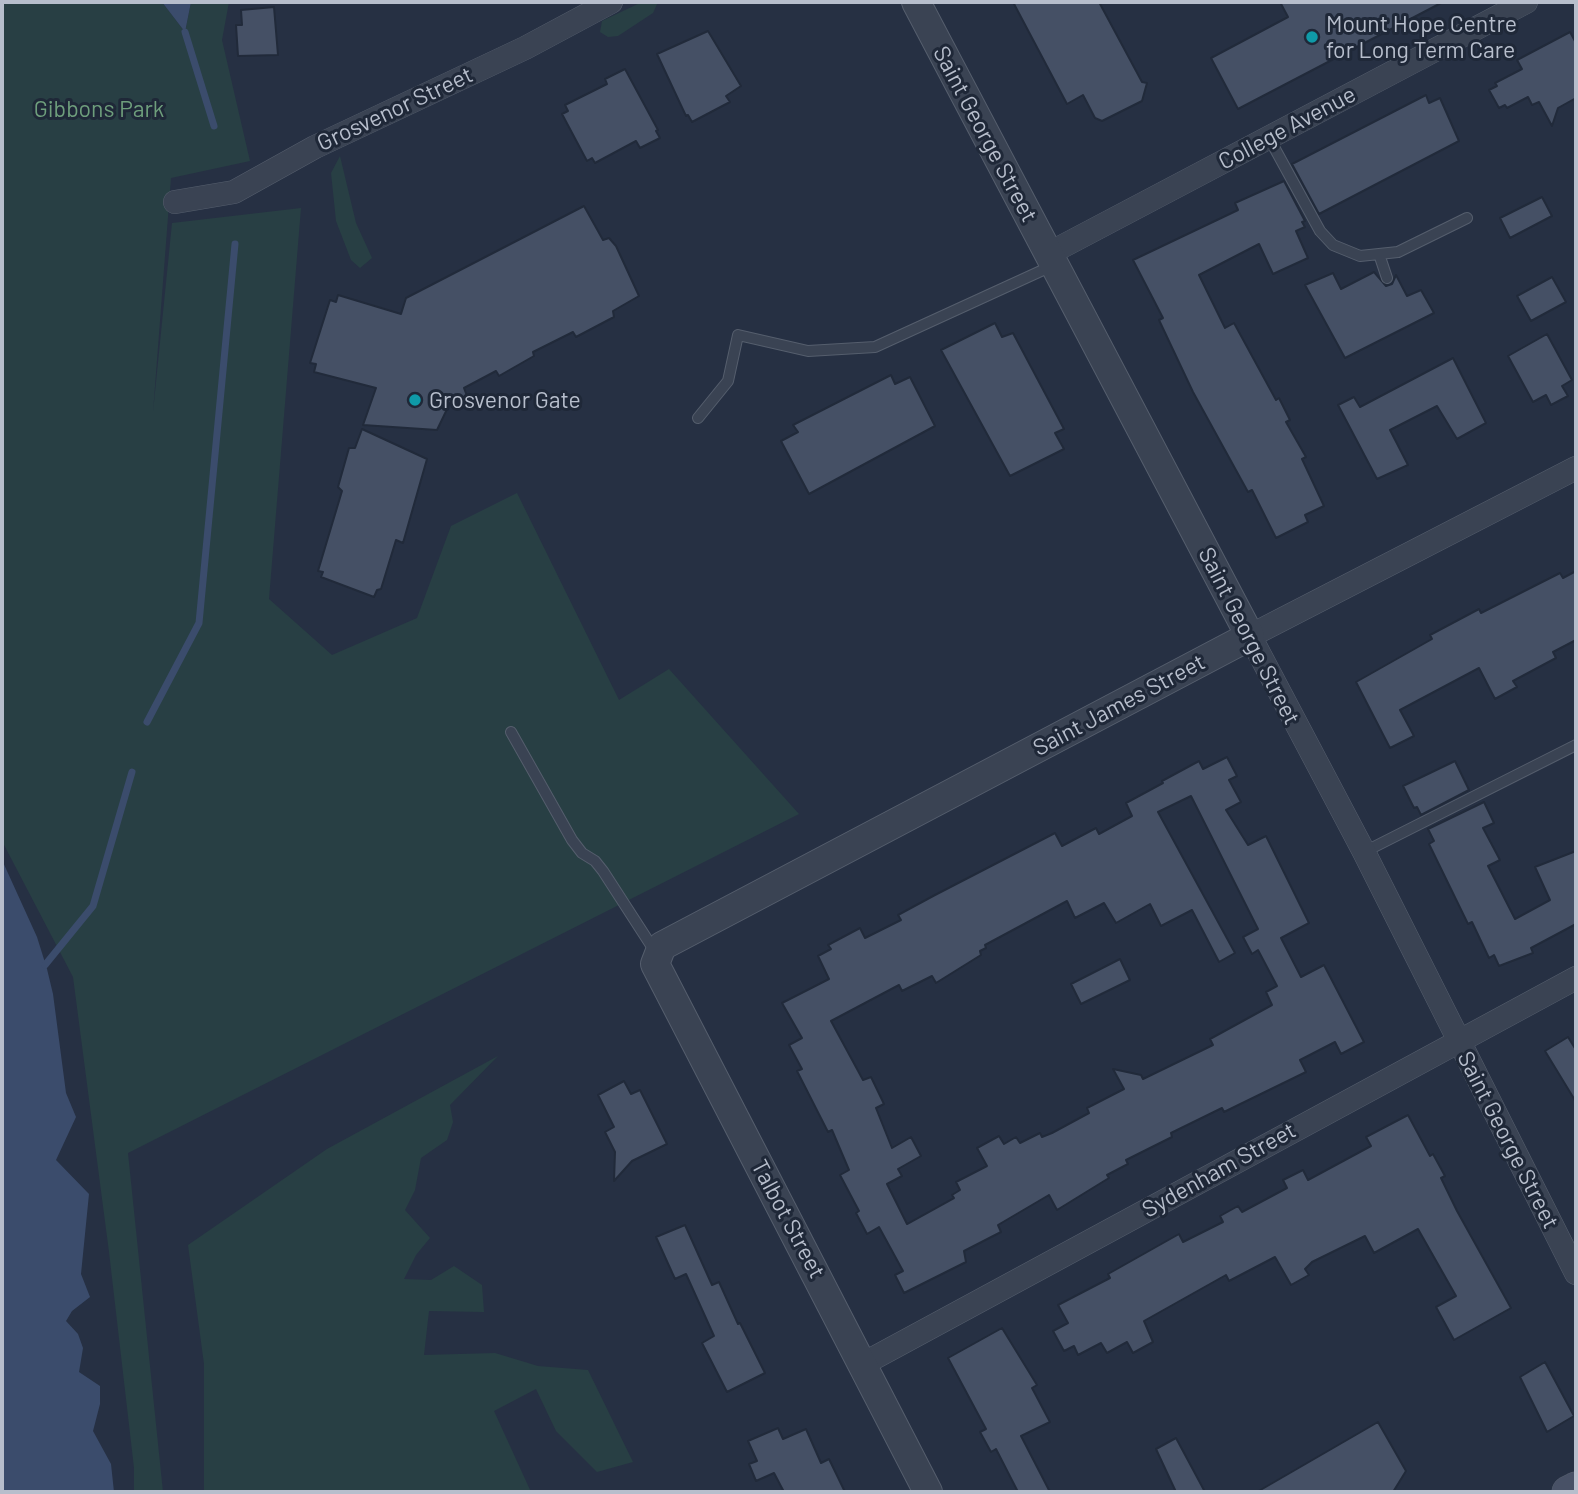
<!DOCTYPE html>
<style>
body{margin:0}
#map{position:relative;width:1578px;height:1494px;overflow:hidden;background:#263043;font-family:Barlow,sans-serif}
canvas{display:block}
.frame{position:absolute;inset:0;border:4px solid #b7becc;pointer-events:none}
</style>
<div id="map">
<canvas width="1578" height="1494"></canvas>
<div class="frame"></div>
</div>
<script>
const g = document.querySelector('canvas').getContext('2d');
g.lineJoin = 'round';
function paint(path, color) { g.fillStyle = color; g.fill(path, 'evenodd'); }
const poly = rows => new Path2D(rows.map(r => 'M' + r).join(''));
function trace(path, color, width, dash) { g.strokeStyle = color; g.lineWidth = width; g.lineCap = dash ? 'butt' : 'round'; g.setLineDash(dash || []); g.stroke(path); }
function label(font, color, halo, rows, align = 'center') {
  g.font = font + ' Barlow,sans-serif'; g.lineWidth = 6; g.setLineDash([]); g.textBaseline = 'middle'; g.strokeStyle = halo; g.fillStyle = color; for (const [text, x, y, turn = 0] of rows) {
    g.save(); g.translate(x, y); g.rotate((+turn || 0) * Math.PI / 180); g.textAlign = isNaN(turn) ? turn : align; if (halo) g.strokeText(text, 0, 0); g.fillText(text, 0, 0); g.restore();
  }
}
paint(poly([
 [2,2,162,2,185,32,191,2,229,2,222,40,250,161,171,178,153,412,172,223,301,208,269,599,332,655,417,618,451,526,517,493,619,700,669,669,799,814,128,1153,163,1492,134,1492,134,1468,109,1252,73,977,2,841],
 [642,2,658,2,653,13,618,36,608,37,600,32,602,21],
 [340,156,356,223,372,258,360,268,351,260,336,221,331,173],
 [498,1056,450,1105,453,1122,447,1140,421,1158,415,1190,405,1210,430,1238,416,1255,404,1279,431,1280,454,1266,482,1285,484,1312,429,1311,424,1355,495,1353,538,1366,588,1370,633,1462,597,1472,556,1431,536,1389,494,1411,531,1492,204,1492,204,1364,188,1245,327,1149]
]), '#283f44');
paint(poly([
 [162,2,191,2,185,32],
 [2,860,37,937,47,969,53,994,66,1093,76,1117,56,1160,89,1194,81,1274,90,1297,72,1311,66,1321,78,1334,83,1348,79,1372,100,1386,100,1404,93,1431,111,1464,114,1492,2,1492]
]), '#3b4c6c');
trace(poly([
 [185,32,214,126],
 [147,722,199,623,235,244],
 [45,965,93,906,132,772]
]), '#3b4c6c', 7);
const building = poly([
 [1013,2,1099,2,1142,82,1147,83,1142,101,1102,121,1095,118,1083,95,1067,104,1013,2],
 [1280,2,1443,2,1238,109,1211,58,1288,17,1280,2],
 [274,7,278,55,238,56,236,25,242,25,241,10,274,7],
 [708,31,741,86,726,96,730,102,692,122,688,115,686,116,657,54,708,31],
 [1570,32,1576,43,1576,98,1558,108,1552,126,1539,102,1532,105,1528,97,1507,108,1505,105,1499,108,1489,90,1497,86,1495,83,1522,69,1517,60,1570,32],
 [625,69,658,130,656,131,660,138,640,148,636,141,595,163,592,158,587,161,562,114,568,111,565,105,607,84,605,79,625,69],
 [1426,95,1429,103,1440,98,1459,141,1319,214,1292,164,1426,95],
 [1284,181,1305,221,1302,222,1305,227,1296,231,1308,258,1273,274,1259,244,1199,275,1225,328,1234,323,1276,400,1279,398,1290,420,1286,422,1306,457,1302,459,1324,506,1305,515,1308,522,1276,538,1252,490,1248,492,1193,392,1159,320,1163,318,1133,260,1238,210,1235,203,1284,181],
 [1542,197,1552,216,1510,238,1500,218,1542,197],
 [584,206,603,240,609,238,616,246,639,296,613,311,614,317,576,337,573,332,533,352,534,356,499,376,496,371,464,388,467,396,450,403,437,430,363,425,376,388,314,372,316,364,310,363,330,300,336,302,338,295,401,314,406,298,584,206],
 [1374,272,1386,286,1392,284,1396,275,1407,296,1421,290,1434,313,1345,358,1305,285,1333,273,1341,289,1374,272],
 [1552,277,1566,302,1531,321,1517,296,1552,277],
 [995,323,1002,337,1013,333,1064,429,1055,433,1064,449,1010,476,941,350,995,323],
 [1547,334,1572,380,1562,386,1568,396,1551,405,1546,395,1533,402,1508,356,1547,334],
 [1453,358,1486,423,1457,439,1437,406,1390,430,1408,465,1377,479,1338,405,1354,397,1360,407,1453,358],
 [891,375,895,384,910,377,935,426,809,494,781,441,798,432,793,425,891,375],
 [362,429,427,459,403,543,396,540,381,589,377,590,374,597,321,577,323,572,318,571,342,491,338,487,349,448,355,448,362,429],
 [1576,571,1576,640,1553,652,1556,658,1513,681,1517,687,1495,699,1479,668,1400,710,1414,736,1390,748,1356,682,1432,639,1430,635,1479,609,1481,613,1560,573,1563,578,1576,571],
 [1227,757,1237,776,1229,780,1241,802,1226,810,1248,845,1266,836,1309,923,1281,938,1301,977,1324,965,1364,1042,1341,1054,1335,1042,1300,1060,1306,1072,1224,1112,1222,1108,1171,1133,1172,1137,1126,1160,1128,1164,1107,1175,1109,1178,1057,1210,1049,1195,998,1225,1001,1232,964,1251,966,1262,904,1293,895,1275,903,1271,879,1227,867,1234,856,1213,859,1211,840,1175,849,1170,832,1130,828,1132,797,1071,802,1069,789,1045,802,1038,782,1003,829,979,818,956,831,949,828,945,860,928,865,938,901,920,898,915,935,895,1055,833,1062,846,1096,828,1099,834,1132,816,1126,803,1163,783,1162,781,1199,761,1203,769,1227,757],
 [1191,796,1258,929,1243,937,1252,954,1258,950,1277,986,1266,992,1272,1005,1210,1039,1213,1045,1143,1079,1141,1075,1113,1069,1124,1089,1087,1108,1089,1113,1052,1133,1042,1137,1040,1133,1020,1143,1016,1137,1004,1144,999,1136,977,1148,987,1166,956,1182,960,1190,952,1195,954,1198,907,1224,887,1184,902,1176,898,1169,921,1156,911,1137,892,1148,876,1108,884,1104,871,1077,863,1080,831,1021,899,985,902,991,932,976,936,983,981,955,980,951,986,948,985,945,1067,901,1075,918,1104,903,1116,923,1150,904,1161,926,1192,910,1219,962,1235,953,1158,812,1191,796],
 [1455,761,1469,790,1421,815,1417,807,1414,808,1403,786,1455,761],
 [1484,802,1494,823,1483,828,1500,860,1488,866,1515,919,1550,900,1535,867,1576,851,1576,924,1531,948,1533,953,1499,966,1494,955,1489,958,1472,922,1468,924,1429,844,1434,841,1428,829,1484,802],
 [1120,959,1130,980,1081,1004,1071,984,1120,959],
 [1568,1037,1576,1050,1576,1102,1545,1051,1568,1037],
 [624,1081,631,1094,640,1090,667,1144,632,1161,614,1181,615,1152,605,1132,614,1127,598,1095,624,1081],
 [1408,1115,1430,1156,1433,1154,1445,1176,1441,1178,1457,1211,1511,1308,1454,1340,1436,1307,1456,1296,1418,1229,1374,1253,1365,1236,1312,1262,1305,1269,1309,1275,1291,1285,1275,1257,1229,1281,1226,1275,1144,1321,1153,1342,1133,1353,1127,1342,1107,1353,1101,1343,1078,1355,1074,1346,1064,1351,1053,1331,1068,1323,1058,1305,1110,1278,1108,1274,1179,1234,1183,1242,1223,1222,1220,1216,1238,1206,1242,1212,1287,1188,1283,1180,1303,1170,1308,1180,1371,1146,1366,1137,1408,1115],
 [685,1225,712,1285,719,1282,738,1324,740,1323,765,1373,727,1392,702,1343,714,1336,686,1274,675,1279,656,1237,685,1225],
 [1002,1328,1037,1385,1032,1388,1050,1422,1021,1436,1050,1492,1018,1492,996,1449,991,1452,980,1432,986,1429,948,1358,1002,1328],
 [1545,1362,1574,1416,1547,1432,1520,1377,1545,1362],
 [1378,1422,1406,1471,1393,1492,1257,1492,1378,1422],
 [778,1428,783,1439,806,1429,821,1463,829,1459,845,1492,784,1492,774,1473,756,1481,749,1464,757,1461,748,1441,778,1428],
 [1176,1438,1205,1492,1176,1492,1156,1449,1176,1438]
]);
paint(building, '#455065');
trace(building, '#212a3a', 2);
const service = poly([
 [1269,138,1320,231,1333,245,1360,256,1398,252,1467,218],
 [1379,254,1387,278],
 [698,418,728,381,738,335,808,351,875,347,1054,265],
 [511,732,572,840,582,853,595,861,603,871,656,953],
 [1364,852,1576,745]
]);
const minor = poly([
 [175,202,234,192,315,147,525,48,611,2],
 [1048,254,1526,2],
 [1576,468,1250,636,1364,852,1576,1273],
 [863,1364,1576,978]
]);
const tertiary = poly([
 [916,2,1250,636,662,946,655,964,928,1492]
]);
const secondary = poly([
 [1568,1492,1576,1488]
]);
trace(service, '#555e6d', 12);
trace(minor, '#555e6d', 24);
trace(tertiary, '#555e6d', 30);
trace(secondary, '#555e6d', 33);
trace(service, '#3a4353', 10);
trace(minor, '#3a4353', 23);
trace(tertiary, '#3a4353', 28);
trace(secondary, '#485166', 32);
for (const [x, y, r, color] of [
 [1312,37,7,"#0f9aa8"],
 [415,400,7,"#0f9aa8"]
]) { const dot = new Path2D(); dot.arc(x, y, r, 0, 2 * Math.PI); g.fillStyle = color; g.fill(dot); trace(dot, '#1f2838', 2.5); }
label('23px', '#b7becc', '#1f2838', [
 ["Mount Hope Centre",1326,24],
 ["for Long Term Care",1326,50],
 ["Grosvenor Gate",429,400]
], 'left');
label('23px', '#6e9e7c', '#1f2838', [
 ["Gibbons Park",99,109]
]);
label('23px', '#b7becc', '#1f2838', [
 ["Grosvenor Street",395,109,-25],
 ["College Avenue",1287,128,-28],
 ["Saint George Street",985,134,62],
 ["Saint George Street",1249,636,63],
 ["Saint James Street",1119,705,-28],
 ["Saint George Street",1508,1140,63],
 ["Sydenham Street",1219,1170,-29],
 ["Talbot Street",788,1219,62]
]);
</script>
